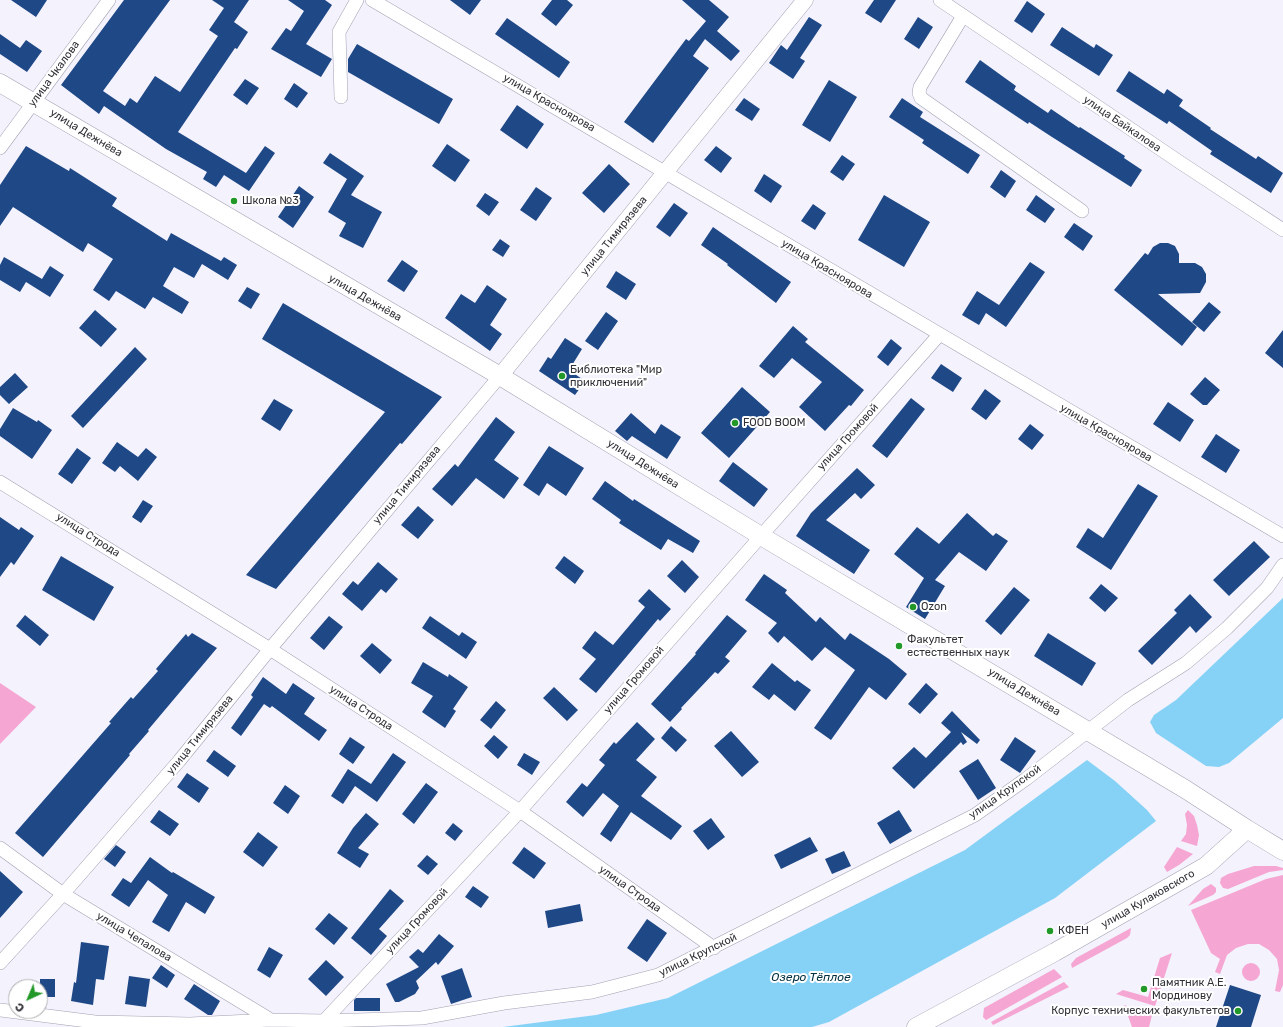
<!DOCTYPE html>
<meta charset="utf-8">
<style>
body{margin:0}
#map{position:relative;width:1283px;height:1027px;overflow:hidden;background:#f3f2fd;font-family:Rubik,sans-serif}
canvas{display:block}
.north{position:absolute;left:8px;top:979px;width:40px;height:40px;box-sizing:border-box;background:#fff;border:1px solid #adadaf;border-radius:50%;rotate:224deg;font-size:11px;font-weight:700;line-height:16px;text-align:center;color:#313138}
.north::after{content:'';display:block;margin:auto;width:14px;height:18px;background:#229828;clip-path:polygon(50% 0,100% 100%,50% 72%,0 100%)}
</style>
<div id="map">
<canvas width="1283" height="1027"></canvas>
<div class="north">С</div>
</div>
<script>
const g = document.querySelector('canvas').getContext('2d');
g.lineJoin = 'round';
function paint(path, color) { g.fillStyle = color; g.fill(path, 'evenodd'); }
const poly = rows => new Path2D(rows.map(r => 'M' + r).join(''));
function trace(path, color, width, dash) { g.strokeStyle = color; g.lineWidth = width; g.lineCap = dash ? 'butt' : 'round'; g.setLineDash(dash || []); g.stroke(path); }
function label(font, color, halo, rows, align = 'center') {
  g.font = font + ' Rubik,sans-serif'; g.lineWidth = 4; g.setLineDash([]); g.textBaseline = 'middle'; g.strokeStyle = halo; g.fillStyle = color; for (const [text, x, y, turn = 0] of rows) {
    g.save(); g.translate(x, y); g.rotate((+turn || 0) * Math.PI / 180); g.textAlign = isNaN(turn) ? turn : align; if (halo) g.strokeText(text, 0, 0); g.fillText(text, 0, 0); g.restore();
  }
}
paint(poly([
 [0,683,36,707,0,744],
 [1188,810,1194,816,1197,825,1199,835,1197,846,1181,841,1186,834,1187,825,1185,814],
 [1177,847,1193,854,1179,865,1167,872,1164,867],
 [1254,866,1276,866,1283,868,1283,870,1269,872,1228,889,1223,888,1220,883,1221,878,1228,874],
 [1283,875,1283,985,1280,992,1275,991,1279,970,1277,959,1269,950,1259,944,1248,944,1236,948,1227,955,1220,974,1215,972,1220,959,1211,953,1191,910,1266,879],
 [1211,884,1216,888,1216,892,1213,895,1188,906,1203,889],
 [1131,928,1130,935,1127,938,1072,968,1071,964,1076,958],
 [1172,953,1155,1006,1116,994,1123,990,1148,997,1160,958],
 '1242 972a9 9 0 1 1 18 0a9 9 0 1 1-18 0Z',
 [1054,969,1062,977,986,1020,983,1017,984,1008],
 [1064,982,1069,987,993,1025,991,1022],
 [1124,1005,1152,1015,1149,1027,1132,1027]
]), '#f6a6d3');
paint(poly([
 [1283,598,1283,718,1229,763,1219,767,1206,766,1156,733,1150,722,1154,715,1176,700],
 [1087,760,1115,781,1147,810,1156,821,1055,898,829,1022,812,1027,503,1027,596,1015,668,998,965,850]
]), '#86d2f6');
paint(poly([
 [11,0,47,0,36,17],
 [124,0,170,0,103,91,125,106,130,98,137,103,155,76,180,92,218,36,209,30,224,8,212,0,249,0,234,22,248,32,237,49,235,48,178,132,246,173,265,146,275,153,249,191,224,175,216,187,203,179,207,172,166,149,104,106,99,114,61,85],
 [288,0,325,0,332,5,306,44,332,59,321,77,271,49,286,28,291,31,304,11],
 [450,0,481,0,470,15],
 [552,0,567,0,573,5,556,26,541,14],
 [682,0,709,0,729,17,717,31,740,51,731,61,705,39,693,56,709,68,653,143,624,122,686,39,689,41,706,21],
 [874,0,896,0,881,23,865,13],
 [1027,1,1045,14,1032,33,1014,21],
 [809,17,822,25,800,58,805,61,793,79,769,63,781,45,787,50],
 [918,17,933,27,919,49,904,39],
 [507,18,570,62,559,78,495,34],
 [1062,27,1094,48,1096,44,1113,55,1099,76,1050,45],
 [0,34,20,48,26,40,42,51,27,72,0,54],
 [357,44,453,99,439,124,348,72,348,59],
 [980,60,1016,86,1014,90,1048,113,1051,109,1079,128,1080,127,1125,156,1124,158,1142,170,1131,187,1052,137,1029,122,1028,124,965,82],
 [1129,71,1164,94,1167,89,1183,100,1179,106,1211,128,1210,129,1256,159,1258,156,1283,173,1271,193,1210,154,1212,151,1169,121,1167,124,1116,91],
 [245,79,259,88,247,105,233,95],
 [829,80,857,97,830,142,802,125],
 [294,83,308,93,297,108,284,99],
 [744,98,760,109,752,121,735,110],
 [902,98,923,112,920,117,980,155,968,174,922,143,924,140,889,117],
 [517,105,544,124,527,149,500,130],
 [447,144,470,160,455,182,432,166],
 [26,146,69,171,70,168,117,198,112,206,167,241,171,233,221,261,224,257,237,265,228,280,202,264,194,278,174,267,163,286,189,302,182,314,153,297,145,309,116,291,109,301,93,290,113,259,88,243,83,252,13,207,0,226,0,185],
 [716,146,732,158,721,173,704,160],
 [330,153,364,176,351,195,382,212,363,248,339,236,346,223,328,212,347,179,323,163],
 [842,155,855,164,843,181,830,172],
 [609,164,630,184,604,213,582,193],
 [1001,170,1016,181,1005,198,990,187],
 [764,174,782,186,771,203,754,191],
 [299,186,314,197,293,228,278,217],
 [536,187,552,198,536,221,520,210],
 [485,193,499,202,489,216,476,206],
 [884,195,930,222,904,267,858,240],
 [1036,195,1055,209,1045,223,1026,210],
 [674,203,688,213,670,237,656,227],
 [813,204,826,213,815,230,801,221],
 [1074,223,1093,236,1083,251,1064,237],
 [713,227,791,282,776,303,727,265,728,264,701,245],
 [500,239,510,246,503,257,492,250],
 [1160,243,1168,243,1175,246,1179,254,1179,263,1195,263,1202,267,1206,274,1206,282,1200,293,1158,294,1197,327,1182,346,1114,290,1145,253,1148,255,1153,247],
 [4,257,42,279,50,266,64,275,50,297,26,282,20,292,0,280,0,265],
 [402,260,418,271,404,292,387,281],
 [1030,262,1045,272,1006,327,986,313,979,325,962,315,977,291,999,305],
 [616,271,636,284,626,300,606,287],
 [487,285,507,299,490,325,502,334,490,351,445,318,461,294,475,303],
 [247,287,260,294,251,309,238,301],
 [1209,302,1221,312,1204,332,1192,322],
 [283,303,442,397,402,444,400,443,276,589,246,575,385,412,262,339],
 [95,310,117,329,101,347,79,328],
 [606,312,618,321,598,350,585,341],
 [793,326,808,339,805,342,864,390,851,406,849,405,825,431,799,407,822,382,792,358,774,378,759,366],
 [1283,330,1283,368,1265,353],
 [565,338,582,349,569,370,585,381,575,395,539,371,548,357,551,359],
 [891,339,902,348,888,366,877,357],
 [135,347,147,359,83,428,71,416],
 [941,364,962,378,953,392,931,378],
 [15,373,28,387,9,404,0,395,0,387],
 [1205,377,1220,390,1207,405,1203,405,1190,394],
 [742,387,770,412,729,458,701,433],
 [985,389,1001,401,986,420,971,409],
 [911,398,925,409,887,458,872,446],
 [274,399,293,410,280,431,261,419],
 [1168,402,1194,420,1180,442,1153,424],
 [13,408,37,422,38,420,52,430,32,459,0,436,0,429],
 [631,413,655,434,661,424,681,437,667,459,632,436,627,441,615,431],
 [496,417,515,432,494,460,519,478,504,499,476,478,452,506,432,489,455,464,458,467],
 [1030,424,1044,435,1032,450,1018,439],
 [1216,434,1240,450,1226,473,1201,457],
 [117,442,138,457,146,448,157,457,138,481,120,466,115,472,102,463],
 [549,446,584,468,566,496,547,483,539,496,523,485],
 [77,448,91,458,72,484,58,474],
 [733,462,768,489,754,507,719,481],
 [857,468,875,485,861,499,855,493,826,520,870,550,854,574,796,536,811,513],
 [605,481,633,501,634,499,700,541,693,553,668,539,661,550,619,523,621,520,592,499],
 [1138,484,1158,496,1111,570,1076,547,1088,528,1103,538],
 [143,500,153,506,141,523,132,517],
 [418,506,434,520,418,539,401,525],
 [967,513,993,536,996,533,1008,541,986,571,959,552,935,580,945,586,925,619,906,607,924,578,894,554,917,527,939,544],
 [0,517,19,530,21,527,34,536,14,565,11,562,0,577],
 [1254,541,1270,557,1229,596,1213,580],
 [61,556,114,587,94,621,42,590],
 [564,556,584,571,575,584,555,568],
 [682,560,699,577,685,593,667,576],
 [378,562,398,579,386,593,381,589,362,611,342,594,353,581,358,585],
 [764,574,787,590,785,593,816,622,820,617,845,640,850,633,889,659,907,674,886,700,869,687,831,740,814,728,855,670,825,647,812,661,784,636,778,643,768,633,777,623,745,600],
 [1101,584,1118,598,1105,612,1089,598],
 [1014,587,1030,600,1001,635,985,621],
 [649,589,671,609,660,621,658,619,596,693,579,679,596,659,582,648,595,631,613,645,645,607,638,601],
 [1190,594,1212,617,1196,633,1190,626,1152,665,1138,651,1177,613,1174,610],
 [25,615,49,635,40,646,16,626],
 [727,615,747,631,725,657,730,661,718,674,715,672,681,708,682,709,670,722,651,704,696,654,695,653],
 [329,616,343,627,324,650,310,638],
 [430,616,459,636,462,632,477,642,466,659,422,628],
 [192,633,217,648,148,730,149,731,129,754,130,755,43,857,15,833,111,723,109,722,131,697,133,699,158,671,156,669,186,634,188,637],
 [1048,633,1096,663,1082,686,1034,656],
 [372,643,392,660,380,674,360,656],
 [423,662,448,677,449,674,468,687,453,709,456,711,445,728,422,712,433,696,411,683],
 [772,663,795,682,797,680,811,690,795,711,774,694,769,700,752,687],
 [263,677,286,694,293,683,315,698,304,714,327,730,319,741,272,706,270,708,264,704,241,736,231,728,253,697,251,695],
 [926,683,938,694,920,714,908,704],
 [554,687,578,710,567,721,543,698],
 [496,701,506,710,491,729,480,720],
 [952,711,980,740,977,744,961,732,967,742,963,745,961,742,914,789,892,768,914,747,926,758,951,732,941,723],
 [637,722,655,739,636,760,657,777,641,796,682,826,671,840,631,812,611,842,600,834,619,806,603,793,583,817,566,802,582,783,587,787,605,765,599,760,614,742,616,744],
 [671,726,687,740,676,752,661,738],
 [731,731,759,762,742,777,714,746],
 [494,735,508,747,498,759,484,746],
 [350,737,365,747,353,764,339,754],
 [1015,737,1036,751,1020,773,1000,760],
 [214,750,236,766,228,777,206,761],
 [393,753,406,762,377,802,355,786,343,804,331,796,348,769,371,784],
 [524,753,540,762,532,775,517,765],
 [978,759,996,788,978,800,959,771],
 [187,773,209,788,199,803,177,787],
 [426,783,438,792,414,824,402,814],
 [285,785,300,796,288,814,273,803],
 [159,810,179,824,170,836,150,822],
 [899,810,912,831,890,844,877,823],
 [366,813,379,824,358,848,369,854,360,868,337,853,353,828],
 [711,818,725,837,708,850,693,831],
 [453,823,463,831,455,841,445,833],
 [258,832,278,847,263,867,243,852],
 [810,837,818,851,781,869,774,855],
 [116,845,126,852,115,867,104,859],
 [524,847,546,863,534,879,512,863],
 [844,851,851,866,832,874,825,859],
 [427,855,438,864,428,875,417,866],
 [150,857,172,873,173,872,215,897,205,914,186,902,169,932,152,922,168,895,148,880,129,907,111,895,123,878,131,883],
 [0,871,23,892,0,918],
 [473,886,489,897,481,908,465,897],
 [390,889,404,901,379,929,387,936,371,955,351,938],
 [580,904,583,921,548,928,545,911],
 [329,913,348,928,334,945,315,929],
 [647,919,667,933,647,962,627,948],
 [439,934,454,946,438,965,436,962,416,981,419,988,415,994,399,1002,395,1002,386,984,419,967,409,957,418,949,423,953],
 [81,942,109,946,104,980,96,979,93,1005,71,1001,74,982,76,983],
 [269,947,283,955,270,978,257,970],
 [326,960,344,977,326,996,308,979],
 [161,965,175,975,167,988,152,978],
 [462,968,472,997,451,1004,441,976],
 [129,976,150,979,146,1007,125,1004],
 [40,979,55,979,55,997,40,997],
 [194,984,220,1001,212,1015,208,1015,184,999],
 [1230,985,1261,995,1251,1027,1216,1027],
 [356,998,380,998,380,1011,354,1011,354,1000]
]), '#1f4886');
const minor = poly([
 [372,0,1283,536],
 [940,0,1181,163,1283,230],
 [963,16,920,87,919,93,921,98,1082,211],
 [341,97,339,32,357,0],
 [0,148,109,0],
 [0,482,270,649,520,811,714,948],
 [0,848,63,894,271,1020],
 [0,963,63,894,179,761,270,649,500,376],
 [0,1010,95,1022,190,1024,271,1020,324,1021,422,1018,504,1003,592,992,658,975,975,815,1026,779,1128,700,1186,663,1227,628,1267,588,1283,565],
 [324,1021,520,811,761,536,939,335]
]);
const tertiary = poly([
 [500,376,805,0]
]);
const secondary = poly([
 [0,83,500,376,761,536,1185,789,1247,829,1283,851],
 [916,1027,1055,952,1206,866,1247,829]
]);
trace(minor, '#a1a1b1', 14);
trace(tertiary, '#a1a1b1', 17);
trace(secondary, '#a1a1b1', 19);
trace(minor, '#fff', 13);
trace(tertiary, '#fff', 16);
trace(secondary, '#fff', 18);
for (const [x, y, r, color] of [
 [234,201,4,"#229828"],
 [562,376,4,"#229828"],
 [735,423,4,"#229828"],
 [913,607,4,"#229828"],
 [899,646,4,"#229828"],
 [1050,931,4,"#229828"],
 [1144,989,4,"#229828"],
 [1238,1011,4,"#229828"]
]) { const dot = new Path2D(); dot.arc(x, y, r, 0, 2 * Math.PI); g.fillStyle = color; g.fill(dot); trace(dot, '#fff', 1.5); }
label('11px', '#313138', '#fff', [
 ["улица Чкалова",54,74,-54],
 ["улица Красноярова",549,103,30],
 ["улица Байкалова",1122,124,34],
 ["улица Дежнёва",86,133,31],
 ["улица Тимирязева",614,236,-51],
 ["улица Красноярова",827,269,31],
 ["улица Дежнёва",365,298,30],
 ["улица Красноярова",1106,433,30],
 ["улица Громовой",848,437,-48],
 ["улица Дежнёва",643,464,32],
 ["улица Тимирязева",407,485,-50],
 ["улица Строда",88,535,32],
 ["улица Громовой",634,680,-49],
 ["улица Дежнёва",1024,692,31],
 ["улица Строда",361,708,33],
 ["улица Тимирязева",200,735,-51],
 ["улица Крупской",1005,792,-35],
 ["улица Строда",630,889,35],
 ["улица Кулаковского",1148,899,-30],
 ["улица Громовой",417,921,-47],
 ["улица Чепалова",134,937,31],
 ["улица Крупской",698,955,-26]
]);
label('11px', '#313138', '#fff', [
 ["Школа №3",242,201],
 ["Библиотека \"Мир",570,370],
 ["приключений\"",570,383],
 ["FOOD BOOM",743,423],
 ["Ozon",921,607],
 ["Факультет",907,640],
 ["естественных наук",907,653],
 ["КФЕН",1058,931],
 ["Памятник А.Е.",1152,983],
 ["Мординову",1152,996],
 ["Корпус технических факультетов",1230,1011,"right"]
], 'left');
label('italic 12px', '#002f40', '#fff', [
 ["Озеро Тёплое",811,978]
]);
</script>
